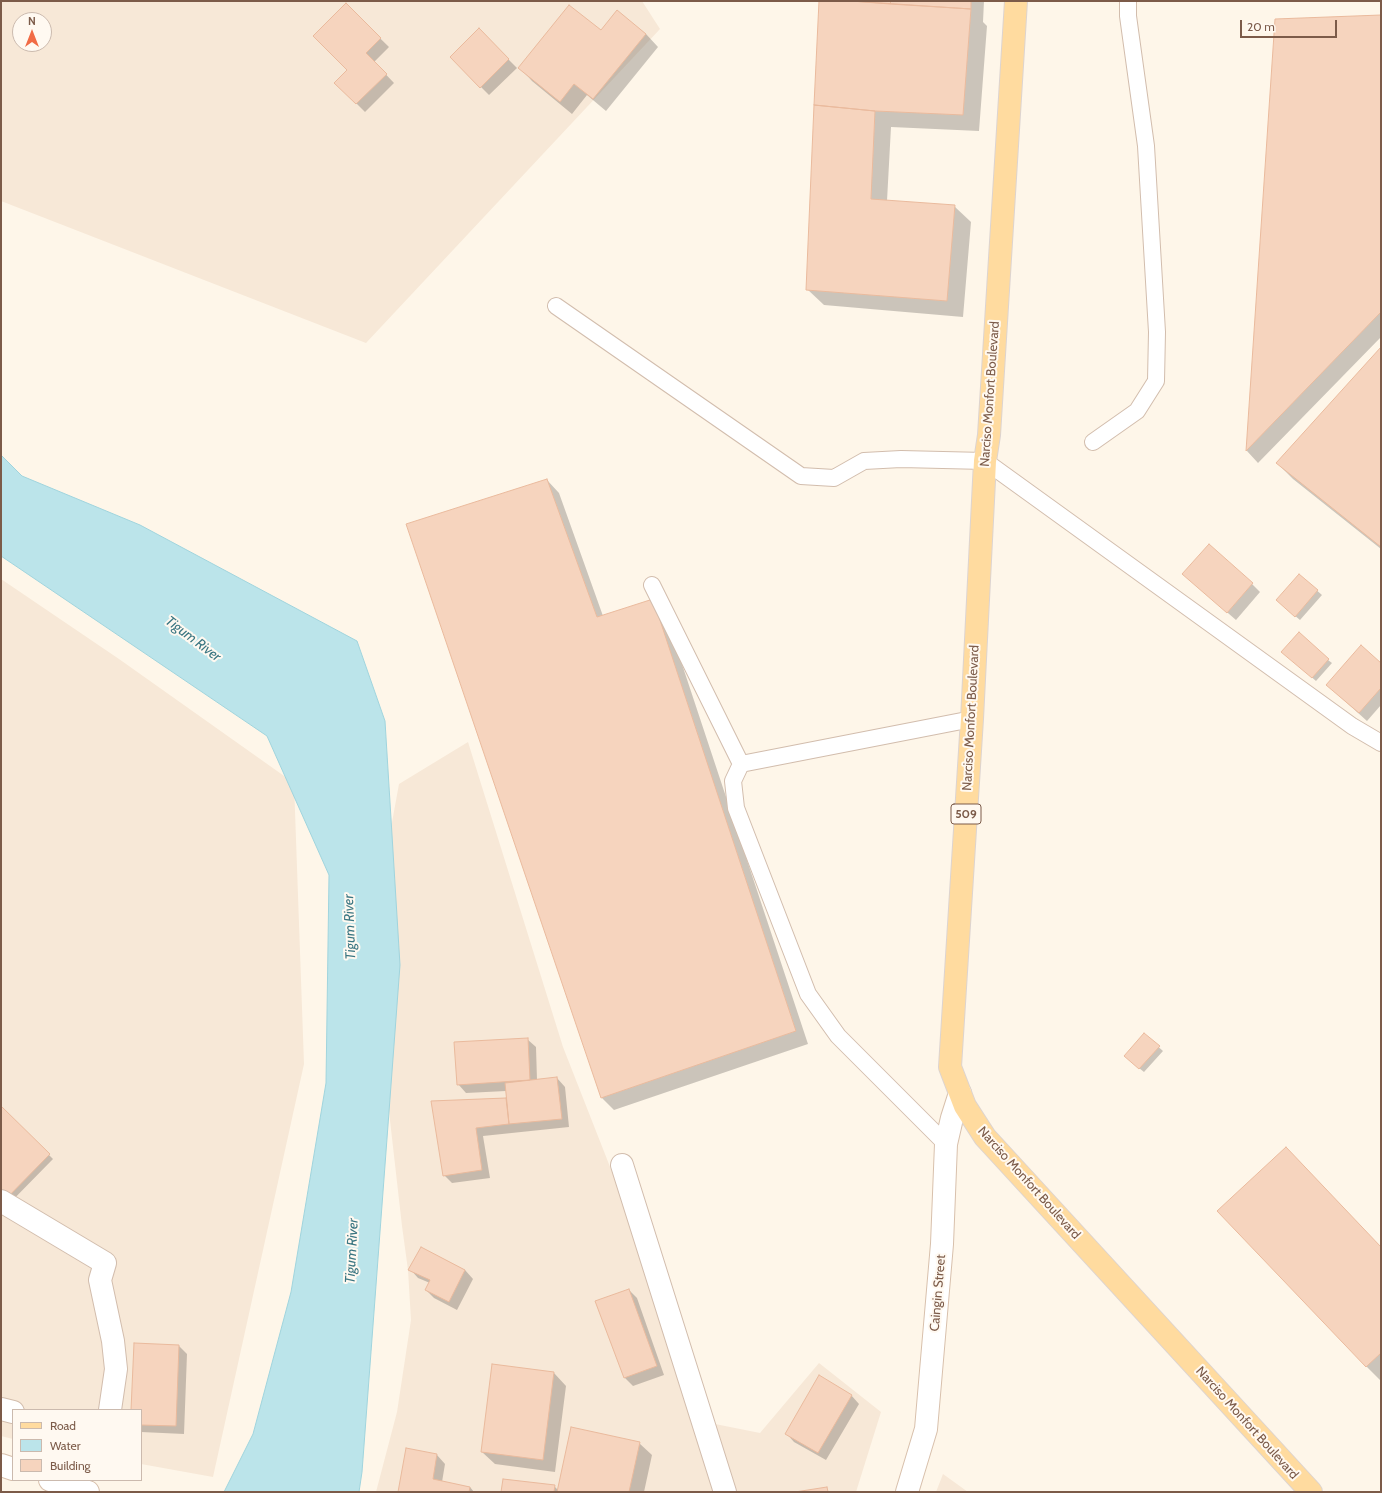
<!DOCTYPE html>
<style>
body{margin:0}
#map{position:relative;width:1382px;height:1493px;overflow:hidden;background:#fef6e9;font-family:Cabin,sans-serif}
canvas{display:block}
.frame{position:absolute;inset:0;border:2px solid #7c5b49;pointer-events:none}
.legend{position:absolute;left:12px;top:1409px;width:130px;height:72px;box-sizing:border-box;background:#fff9f1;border:1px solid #cbbaae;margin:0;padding:5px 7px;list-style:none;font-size:12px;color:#7c5b49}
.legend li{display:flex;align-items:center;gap:8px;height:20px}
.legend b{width:20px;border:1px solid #cbbaae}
.north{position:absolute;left:12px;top:12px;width:40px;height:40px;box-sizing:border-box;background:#fff9f1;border:1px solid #cbbaae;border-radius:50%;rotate:0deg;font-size:11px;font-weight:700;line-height:16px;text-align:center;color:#7c5b49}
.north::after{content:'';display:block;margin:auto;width:14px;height:18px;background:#f16b45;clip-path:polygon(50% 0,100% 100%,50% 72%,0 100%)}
.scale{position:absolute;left:1240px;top:20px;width:97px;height:18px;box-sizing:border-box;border:2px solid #7c5b49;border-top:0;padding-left:5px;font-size:12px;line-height:14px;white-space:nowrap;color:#7c5b49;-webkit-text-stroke:3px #fff9f1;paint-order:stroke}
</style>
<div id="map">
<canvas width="1382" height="1493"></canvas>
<div class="frame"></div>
<ul class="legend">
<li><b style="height:5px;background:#ffdb9f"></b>Road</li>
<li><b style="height:11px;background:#bbe4ea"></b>Water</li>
<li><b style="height:11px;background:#f6d4be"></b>Building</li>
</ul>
<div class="north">N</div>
<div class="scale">20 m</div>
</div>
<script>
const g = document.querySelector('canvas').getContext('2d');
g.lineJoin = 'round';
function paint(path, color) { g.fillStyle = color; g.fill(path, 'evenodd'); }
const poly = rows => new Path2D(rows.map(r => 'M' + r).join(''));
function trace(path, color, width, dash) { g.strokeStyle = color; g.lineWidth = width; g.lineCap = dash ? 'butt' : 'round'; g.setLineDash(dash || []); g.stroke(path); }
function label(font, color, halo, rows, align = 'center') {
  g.font = font + ' Cabin,sans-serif'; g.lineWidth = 4; g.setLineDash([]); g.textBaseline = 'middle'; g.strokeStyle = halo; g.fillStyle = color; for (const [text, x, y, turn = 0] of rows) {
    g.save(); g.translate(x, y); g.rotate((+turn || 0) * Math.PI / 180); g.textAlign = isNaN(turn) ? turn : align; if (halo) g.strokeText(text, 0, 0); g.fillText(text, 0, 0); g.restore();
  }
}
paint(poly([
 [1,1,642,1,660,29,366,343,1,201],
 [20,20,44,20,44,44,20,44],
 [1,579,119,659,294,783,304,1064,213,1477,141,1464,141,1410,13,1410,13,1439,1,1436],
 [468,742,563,1047,685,1358,715,1424,760,1433,819,1363,881,1412,856,1492,376,1492,397,1412,411,1320,408,1270,402,1226,382,1050,372,932,399,784],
 [943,1474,968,1492,936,1492]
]), '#f7e8d7');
const water = poly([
 [1,455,22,476,140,525,357,641,385,721,400,965,362,1472,359,1492,224,1492,253,1434,291,1292,326,1083,329,875,267,736,1,556,1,455]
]);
paint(water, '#bbe4ea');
trace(water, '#a0d4dd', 1);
paint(poly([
 [820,1,984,1,983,22,987,26,979,131,891,127,887,201,954,206,971,222,963,317,824,305,807,289],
 [346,5,389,47,374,62,394,83,365,112,336,83,348,70],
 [1381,16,1381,337,1258,463,1247,451,1276,20],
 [479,30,517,68,489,95,451,57],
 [601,32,646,34,658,47,606,111,587,95,572,114,532,81,520,68],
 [1381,349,1381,549,1293,479,1277,463],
 [547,480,559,493,603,616,665,613,808,1044,614,1110,602,1098],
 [1299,575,1322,595,1300,620,1281,604],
 [1192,582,1252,584,1260,592,1236,620],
 [1287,656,1328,660,1332,663,1316,681],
 [1381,664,1381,705,1367,721,1327,685],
 [1144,1034,1163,1051,1144,1072,1129,1060],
 [527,1039,536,1047,537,1080,557,1078,565,1087,569,1127,483,1136,490,1178,452,1183,444,1175,432,1102,507,1098,506,1091,466,1093,458,1084],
 [1,1107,53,1159,2,1211],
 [1219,1211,1381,1248,1381,1381,1367,1367],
 [421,1248,465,1270,473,1279,457,1310,434,1298,426,1290,430,1283,418,1278,410,1269],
 [629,1290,637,1298,664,1375,633,1386,625,1378],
 [179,1346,187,1354,184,1434,141,1432,141,1410,132,1410],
 [554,1373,566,1386,555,1472,495,1464,482,1452],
 [851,1395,859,1404,826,1460,794,1442,786,1433],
 [639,1443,652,1455,644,1492,502,1492,554,1486,559,1491],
 [407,1449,437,1455,445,1464,442,1482,470,1487,474,1492,399,1492]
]), '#0003');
const building = poly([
 [819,1,851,1,971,9,963,115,875,111,814,105,819,1],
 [851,1,891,1,890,4,851,1],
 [891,1,971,1,971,9,890,4,891,1],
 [346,3,381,38,366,53,387,74,356,104,334,83,347,70,313,36,346,3],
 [569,5,601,30,617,10,646,34,593,99,574,84,560,102,518,68,569,5],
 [1381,15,1381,312,1246,451,1275,19,1381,15],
 [479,28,509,59,480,88,450,57,479,28],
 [814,105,875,111,871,199,955,205,947,301,806,290,814,105],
 [1381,347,1381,547,1276,463,1381,347],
 [547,479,597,617,653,599,796,1031,601,1098,406,524,547,479],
 [1209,544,1253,583,1227,613,1182,574,1209,544],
 [1299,574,1318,590,1295,617,1276,600,1299,574],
 [1299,632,1329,659,1312,678,1281,652,1299,632],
 [1361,645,1381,663,1381,688,1359,713,1326,685,1361,645],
 [1144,1033,1160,1046,1139,1069,1124,1056,1144,1033],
 [528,1038,530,1080,457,1085,454,1042,528,1038],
 [557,1077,562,1119,509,1124,505,1083,557,1077],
 [506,1098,509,1124,476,1128,482,1170,443,1176,431,1101,506,1098],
 [1,1106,50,1154,1,1204,1,1106],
 [1286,1147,1381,1247,1381,1353,1366,1367,1217,1211,1286,1147],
 [421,1247,465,1270,449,1302,425,1290,430,1280,408,1270,421,1247],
 [629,1289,657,1366,624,1378,595,1301,629,1289],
 [134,1343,179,1345,176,1426,141,1425,141,1410,131,1410,134,1343],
 [492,1364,554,1372,543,1460,481,1452,492,1364],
 [819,1375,852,1395,818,1453,785,1434,819,1375],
 [571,1427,640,1442,629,1492,557,1492,571,1427],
 [406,1448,437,1454,433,1479,470,1487,469,1492,398,1492,406,1448],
 [503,1479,555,1485,554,1492,501,1492,503,1479],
 [827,1487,828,1492,795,1492,827,1487]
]);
paint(building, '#f6d4be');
trace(building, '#eaba9d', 1);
const service = poly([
 [556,306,801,476,834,478,864,461,901,459,985,461,1352,726,1381,743],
 [1093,442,1137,411,1156,381,1157,332,1146,146,1128,16,1128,1],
 [652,585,741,764],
 [946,1144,838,1036,808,994,736,808,733,781,741,764,972,719]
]);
const minor = poly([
 [622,1165,725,1492],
 [1,1201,105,1263,100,1280,113,1341,116,1369,110,1410],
 [1,1409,13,1412]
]);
const secondary = poly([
 [1,1465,13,1469],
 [50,1480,88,1492],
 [907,1492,926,1429,942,1244,946,1144,952,1118,960,1093]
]);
const primary = poly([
 [1016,1,989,435,985,461,972,719,950,1067,965,1106,985,1137,1311,1492]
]);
trace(service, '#d2bdad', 18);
trace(minor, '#d2bdad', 24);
trace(secondary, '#d8c0ac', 24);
trace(primary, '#ddd4d0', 24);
trace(service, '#fff', 16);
trace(minor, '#fff', 22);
trace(secondary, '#fff', 22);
trace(primary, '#ffdb9f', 22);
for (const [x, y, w] of [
 [966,814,30]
]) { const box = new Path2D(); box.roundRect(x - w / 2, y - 10, w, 20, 3); g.fillStyle = '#fff9f1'; g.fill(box); trace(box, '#7c5b49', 1); }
label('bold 12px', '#7c5b49', null, [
 ["509",966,814]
]);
label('13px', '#7c5b49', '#fff9f1', [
 ["Narciso Monfort Boulevard",990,394,-86],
 ["Narciso Monfort Boulevard",971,718,-87],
 ["Narciso Monfort Boulevard",1029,1183,48],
 ["Caingin Street",938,1293,-85],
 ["Narciso Monfort Boulevard",1247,1423,48]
]);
label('italic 14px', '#3b7682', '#fff9f1', [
 ["Tigum River",193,639,37],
 ["Tigum River",350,927,-92],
 ["Tigum River",352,1251,-87]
]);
</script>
